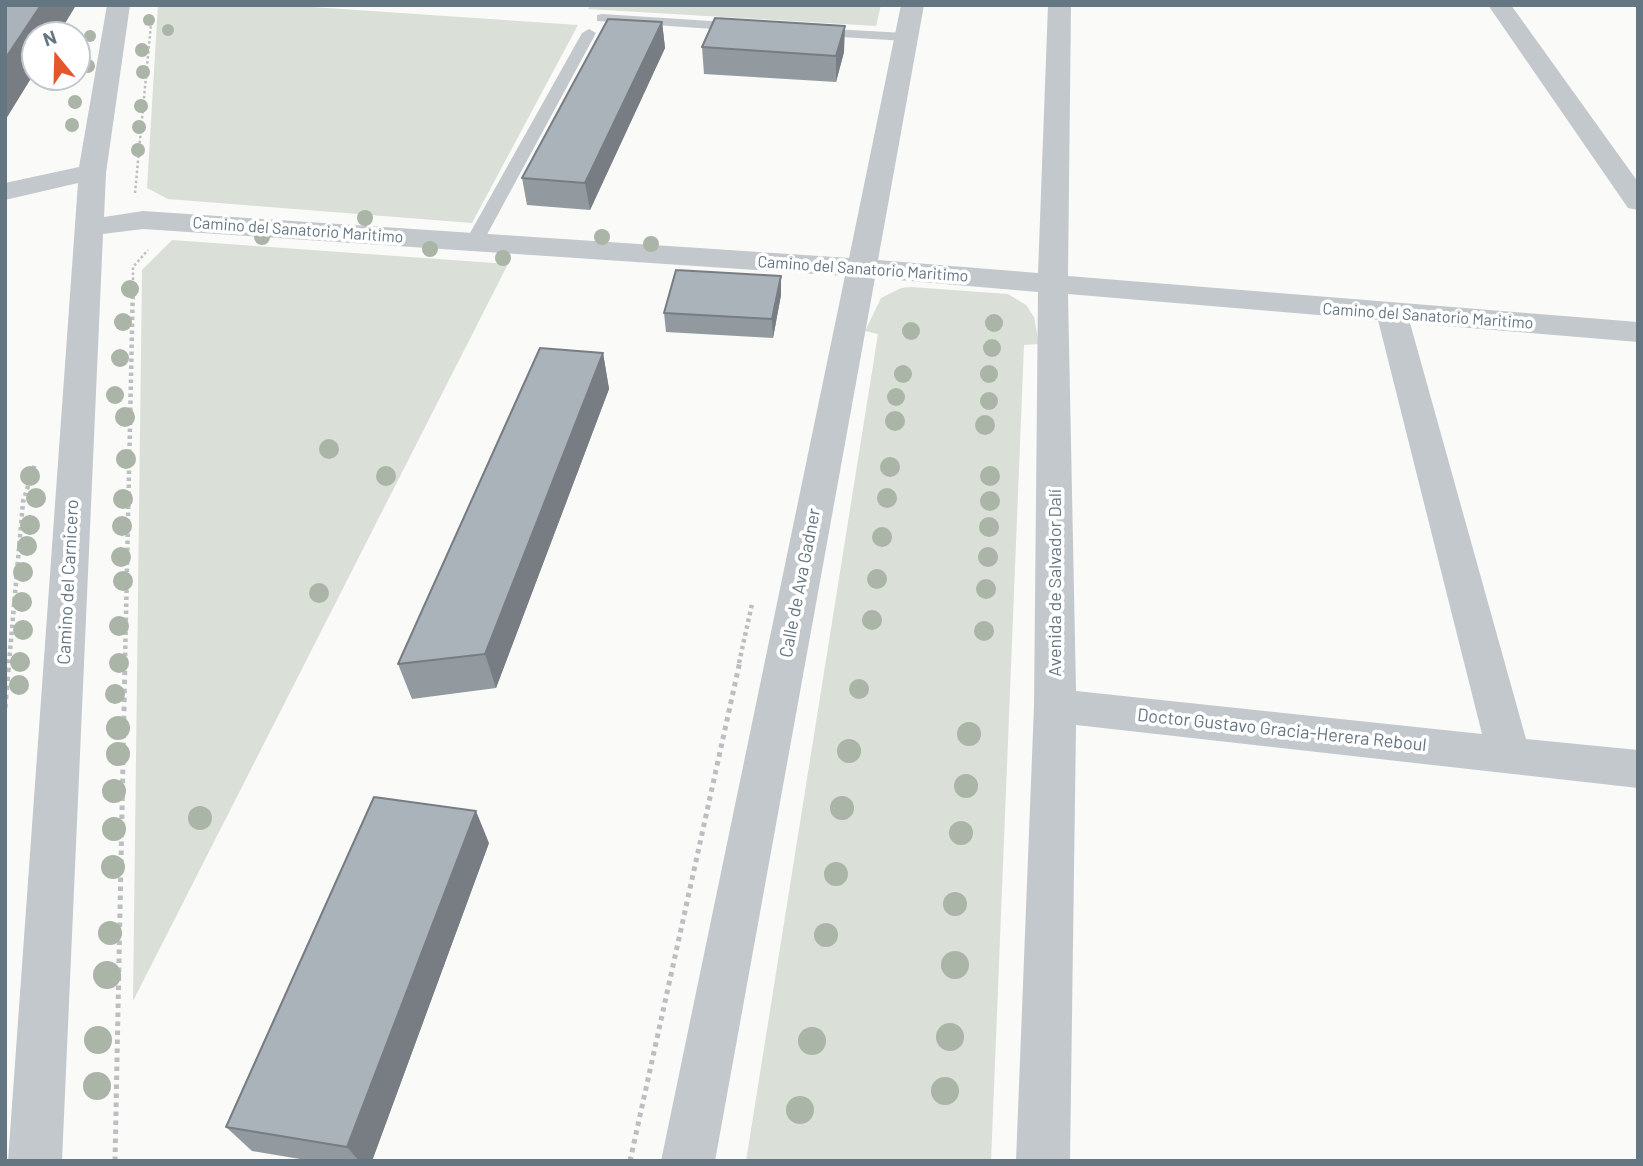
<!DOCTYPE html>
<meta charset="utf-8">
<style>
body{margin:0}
#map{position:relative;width:1643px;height:1166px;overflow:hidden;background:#fafaf8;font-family:Barlow,sans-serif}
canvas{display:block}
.frame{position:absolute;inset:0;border:7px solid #657683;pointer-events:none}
.north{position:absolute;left:21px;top:21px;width:70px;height:70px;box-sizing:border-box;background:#fff;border:2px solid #c1c8cd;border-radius:50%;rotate:341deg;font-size:19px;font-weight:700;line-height:28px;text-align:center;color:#657683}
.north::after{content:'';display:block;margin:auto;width:24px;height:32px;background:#e4572e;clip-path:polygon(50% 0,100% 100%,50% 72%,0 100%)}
</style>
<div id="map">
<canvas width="1643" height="1166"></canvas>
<div class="frame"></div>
<div class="north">N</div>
</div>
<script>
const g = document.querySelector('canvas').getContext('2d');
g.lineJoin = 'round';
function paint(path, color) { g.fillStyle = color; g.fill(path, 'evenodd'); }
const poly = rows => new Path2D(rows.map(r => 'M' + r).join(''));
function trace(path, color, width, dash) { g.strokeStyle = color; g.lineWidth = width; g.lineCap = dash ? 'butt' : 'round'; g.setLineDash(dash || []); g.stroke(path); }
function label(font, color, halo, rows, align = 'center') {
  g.font = font + ' Barlow,sans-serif'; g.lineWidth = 7; g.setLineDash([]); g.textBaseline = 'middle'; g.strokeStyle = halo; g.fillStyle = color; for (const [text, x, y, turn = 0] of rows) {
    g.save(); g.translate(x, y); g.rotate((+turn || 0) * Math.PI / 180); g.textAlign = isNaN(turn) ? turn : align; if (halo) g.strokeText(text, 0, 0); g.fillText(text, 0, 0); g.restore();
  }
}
paint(poly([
 [158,5,283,5,578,25,472,223,168,199,147,188],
 [590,5,881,5,876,26,588,9],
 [172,240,508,264,133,1001,142,270],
 [911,287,1008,294,1026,305,1034,317,1039,344,1024,345,991,1161,746,1161,878,334,865,331,881,298,901,288]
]), '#dadfd7');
trace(poly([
 [135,193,151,24],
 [133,285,133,267,148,250]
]), '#bbbfc2', 2.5, [2.5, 2.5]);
trace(poly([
 [9,663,23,502,35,464],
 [125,663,133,283],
 [739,663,752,604]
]), '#bbbfc2', 4.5, [3.5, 3.5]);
trace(poly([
 [5,708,9,661],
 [115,1161,125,661],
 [630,1161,740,661]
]), '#bbbfc2', 5, [4.5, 4.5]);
paint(poly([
 [602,14,742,23,749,27,742,31,597,21,597,15,602,14],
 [814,28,905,33,912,37,905,41,809,35,807,32,814,28],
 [589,29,596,33,483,242,480,246,468,246,465,242,582,33,589,29]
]), '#c3c8cc');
paint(poly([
 [107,5,130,5,106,173,104,217,143,211,849,258,901,5,924,5,878,260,1038,273,1048,5,1071,5,1068,276,1638,322,1638,342,1410,323,1526,739,1638,750,1638,788,1076,725,1070,1161,1016,1161,1034,706,1038,292,875,278,715,1161,661,1161,845,276,143,229,103,234,62,1161,8,1161,78,183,5,200,5,183,79,167,107,5],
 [1068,294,1378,320,1482,734,1076,691,1068,294],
 [1488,5,1511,5,1638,182,1638,210,1628,208,1488,5]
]), '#c3c8cc');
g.fillStyle = '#aab4a7';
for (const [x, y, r] of [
 [149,20,6],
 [168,30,6],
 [90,36,6],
 [142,50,7],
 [88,66,7],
 [143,72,7],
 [75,102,7],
 [141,106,7],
 [72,125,7],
 [139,127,7],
 [138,150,7],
 [365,218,8],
 [262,237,8],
 [602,237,8],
 [651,244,8],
 [430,249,8],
 [503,258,8],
 [130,289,9],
 [123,322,9],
 [994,323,9],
 [911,331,9],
 [992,348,9],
 [120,358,9],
 [903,374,9],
 [989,374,9],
 [115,395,9],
 [896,397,9],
 [989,401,9],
 [125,417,10],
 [895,421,10],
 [985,425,10],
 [329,449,10],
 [126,459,10],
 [890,467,10],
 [30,476,10],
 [386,476,10],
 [990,476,10],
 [36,498,10],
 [887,498,10],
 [123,499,10],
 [990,501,10],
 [30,525,10],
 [122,526,10],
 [989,527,10],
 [882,537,10],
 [27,546,10],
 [121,557,10],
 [988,557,10],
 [23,572,10],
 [877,579,10],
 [123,581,10],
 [986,589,10],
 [319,593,10],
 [22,602,10],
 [872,620,10],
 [119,626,10],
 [23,630,10],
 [984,631,10],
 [20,662,10],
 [119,663,10],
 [19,685,10],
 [859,689,10],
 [115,694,10],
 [118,728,12],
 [969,734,12],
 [849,751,12],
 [118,754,12],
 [966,786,12],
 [114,791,12],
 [842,808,12],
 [200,818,12],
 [114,829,12],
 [961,833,12],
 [113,867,12],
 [836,874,12],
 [955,904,12],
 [110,933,12],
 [826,935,12],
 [955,965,14],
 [107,975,14],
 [950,1037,14],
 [98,1040,14],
 [812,1041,14],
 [97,1086,14],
 [945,1091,14],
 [800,1110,14]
]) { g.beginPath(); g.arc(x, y, r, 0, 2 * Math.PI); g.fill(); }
paint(poly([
 [662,22,665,48,590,210,527,205,522,178],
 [702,47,844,52,836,82,704,74],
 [781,295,773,338,666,332,664,313],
 [603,353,609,389,496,688,412,699,398,664],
 [489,843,372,1161,312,1161,252,1151,226,1127]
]), '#929a9f');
paint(poly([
 [41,5,75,5,75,7,58,35,35,35,35,72,6,119,5,117,5,59],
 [662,22,665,48,590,210,585,183],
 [845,26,844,52,836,82,836,56],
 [781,276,781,295,773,338,772,319],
 [603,353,609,389,496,688,485,654],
 [476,811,489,843,372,1161,359,1161,347,1147]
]), '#777d82');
const building = poly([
 [5,5,41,5,5,59,5,5],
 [715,18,845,26,836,56,702,47,715,18],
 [608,19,662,22,585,183,522,178,608,19],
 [676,270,781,276,772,319,664,313,676,270],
 [540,348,603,353,485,654,398,664,540,348],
 [374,797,476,811,347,1147,226,1127,374,797]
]);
paint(building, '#aab3b9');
trace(building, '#777d82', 2);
label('16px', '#657683', '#fff', [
 ["Camino del Sanatorio Maritimo",298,230,4],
 ["Camino del Sanatorio Maritimo",863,269,4],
 ["Camino del Sanatorio Maritimo",1428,316,4]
]);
label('18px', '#657683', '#fff', [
 ["Camino del Carnicero",68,582,-87],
 ["Calle de Ava Gadner",800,583,-79],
 ["Avenida de Salvador Dalí",1055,583,-90],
 ["Doctor Gustavo Gracia-Herera Reboul",1282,730,6]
]);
</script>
